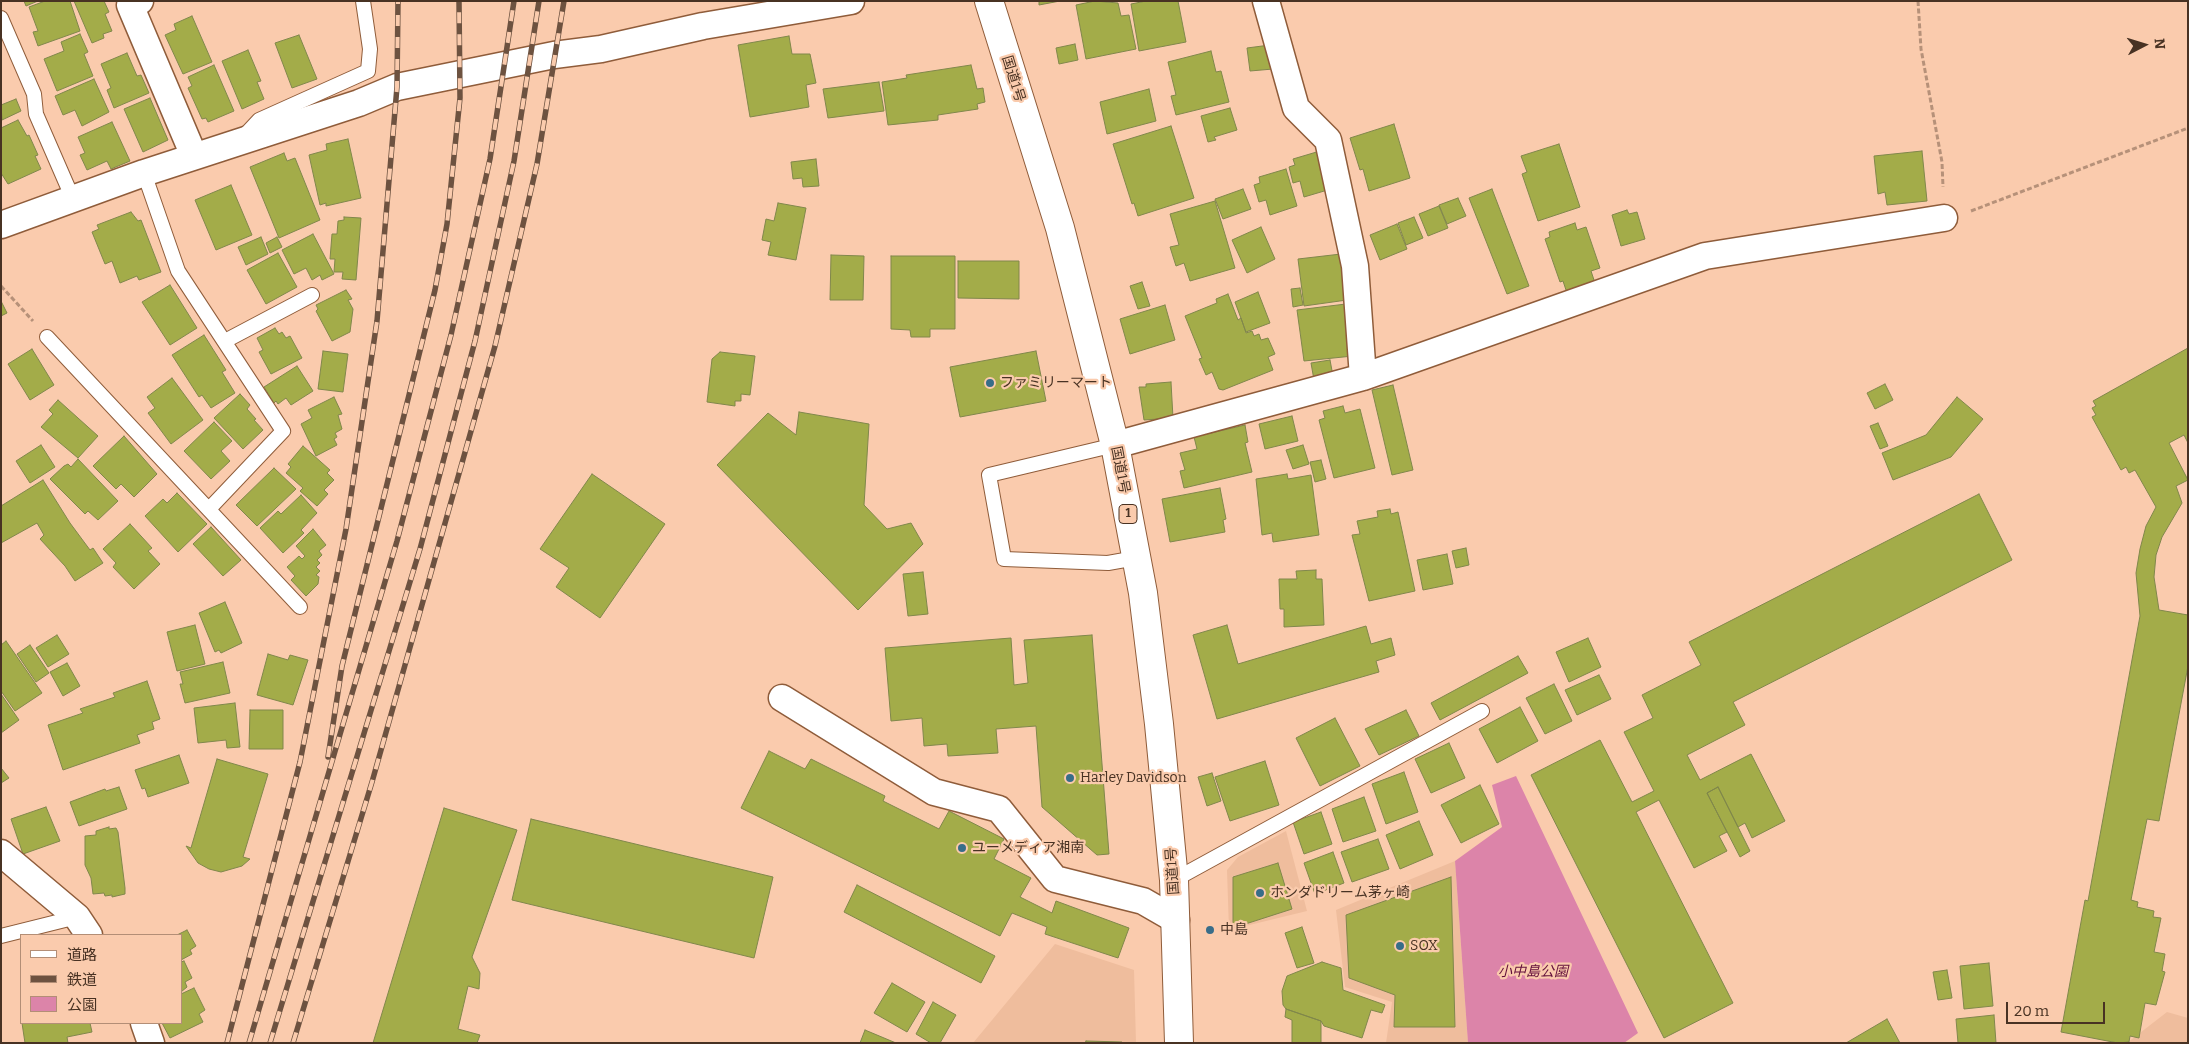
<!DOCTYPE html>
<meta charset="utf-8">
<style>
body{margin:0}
#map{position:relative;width:2189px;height:1044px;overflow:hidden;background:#facbad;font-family:Bitter,"Noto Sans JP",serif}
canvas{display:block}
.frame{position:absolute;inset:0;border:2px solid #483223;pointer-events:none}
.legend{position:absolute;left:20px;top:934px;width:162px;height:90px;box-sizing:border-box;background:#facbad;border:1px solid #b38e76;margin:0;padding:6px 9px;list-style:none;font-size:15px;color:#483223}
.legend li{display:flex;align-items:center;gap:10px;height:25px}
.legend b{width:25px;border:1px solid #b38e76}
.north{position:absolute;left:2119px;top:20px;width:50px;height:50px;-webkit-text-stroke:4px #facbad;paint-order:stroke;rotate:85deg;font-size:14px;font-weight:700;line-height:20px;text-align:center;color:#483223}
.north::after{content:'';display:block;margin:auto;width:18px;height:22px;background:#483223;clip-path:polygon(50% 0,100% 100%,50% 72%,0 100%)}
.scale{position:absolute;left:2006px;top:1002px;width:99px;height:22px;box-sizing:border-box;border:2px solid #483223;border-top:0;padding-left:6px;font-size:15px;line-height:18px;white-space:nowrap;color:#483223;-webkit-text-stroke:4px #facbad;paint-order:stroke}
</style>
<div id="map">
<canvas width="2189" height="1044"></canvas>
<div class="frame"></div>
<ul class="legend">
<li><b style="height:6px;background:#fff"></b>道路</li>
<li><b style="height:6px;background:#6d5240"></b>鉄道</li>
<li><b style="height:14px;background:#dc84a9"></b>公園</li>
</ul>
<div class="north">N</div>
<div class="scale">20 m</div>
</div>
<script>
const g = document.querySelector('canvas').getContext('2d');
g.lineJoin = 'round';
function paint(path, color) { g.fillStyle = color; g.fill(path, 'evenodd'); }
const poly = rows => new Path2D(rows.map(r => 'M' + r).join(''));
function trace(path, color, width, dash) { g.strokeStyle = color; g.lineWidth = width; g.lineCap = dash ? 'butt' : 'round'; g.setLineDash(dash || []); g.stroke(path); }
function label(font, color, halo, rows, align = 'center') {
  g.font = font + ' Bitter,"Noto Sans JP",serif'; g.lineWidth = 4.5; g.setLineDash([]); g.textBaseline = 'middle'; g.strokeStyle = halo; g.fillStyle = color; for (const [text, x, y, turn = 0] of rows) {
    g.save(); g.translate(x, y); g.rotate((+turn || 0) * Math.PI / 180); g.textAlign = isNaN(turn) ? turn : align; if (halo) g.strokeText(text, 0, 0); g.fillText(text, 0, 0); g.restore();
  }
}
paint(poly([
 [1286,831,1307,911,1229,930,1227,870,1238,857],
 [1455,861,1468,1043,1386,1043,1392,1002,1345,987,1336,910],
 [1055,944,1134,970,1136,1043,973,1043],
 [2167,1012,2188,1018,2188,1043,2127,1043]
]), '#efbd9d');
paint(poly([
 [1516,776,1638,1033,1624,1043,1468,1043,1455,861,1502,827,1492,785]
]), '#dc84a9');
const building = poly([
 [24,1,38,1,26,6,24,1],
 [45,1,70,1,80,31,38,46,33,32,38,31,29,7,45,1],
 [74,1,104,1,109,12,105,14,112,31,103,34,104,38,92,43,74,1],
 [1039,1,1060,1,1039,5,1039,1],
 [1095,1,1118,3,1121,16,1129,15,1136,49,1086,59,1076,5,1095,1],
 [1146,1,1178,1,1186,42,1139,51,1131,4,1146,1],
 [192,16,212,62,183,74,165,35,176,30,174,24,192,16],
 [80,34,88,52,84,54,93,76,57,91,44,59,64,51,61,42,80,34],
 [299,35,317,79,292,88,275,43,299,35],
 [789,36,792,54,810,54,816,83,806,85,809,107,750,117,738,45,789,36],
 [1075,44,1078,60,1059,64,1056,48,1075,44],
 [1270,45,1273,69,1250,71,1247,48,1270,45],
 [248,50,261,81,257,82,264,99,242,109,222,61,248,50],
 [1211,51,1216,72,1221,71,1229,102,1176,115,1171,96,1176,95,1168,62,1211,51],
 [127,53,137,76,141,75,149,93,114,108,107,90,111,88,101,64,127,53],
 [214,65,234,111,208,122,206,118,202,119,188,88,192,86,188,77,214,65],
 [971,65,977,89,983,88,985,102,977,104,978,109,938,115,938,120,888,125,882,82,907,78,906,75,971,65],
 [94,79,109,112,82,126,75,110,63,115,55,96,94,79],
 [879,82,884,111,828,118,823,89,879,82],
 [1149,89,1156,121,1107,134,1100,102,1149,89],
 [150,98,168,140,143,152,124,109,150,98],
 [16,99,21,111,2,120,1,105,16,99],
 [1230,108,1237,130,1214,137,1216,140,1208,142,1201,116,1230,108],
 [18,120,27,136,29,135,38,155,35,156,41,169,8,184,1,173,1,128,18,120],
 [112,122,130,161,111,169,107,161,87,170,80,155,85,153,78,137,112,122],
 [1394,124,1410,178,1369,191,1363,169,1360,170,1350,138,1394,124],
 [1171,126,1194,198,1138,216,1134,203,1132,204,1113,144,1171,126],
 [348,139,361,198,326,206,326,203,320,205,309,155,327,150,326,144,348,139],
 [1559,144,1580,207,1538,221,1522,174,1527,172,1521,156,1559,144],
 [1320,151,1331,189,1304,197,1300,181,1293,183,1289,167,1295,165,1293,159,1320,151],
 [1922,151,1927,201,1887,205,1885,192,1878,194,1874,156,1922,151],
 [284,153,287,161,295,158,320,220,279,238,250,167,284,153],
 [816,159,819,186,803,187,802,178,793,179,791,162,816,159],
 [1286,169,1297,206,1270,215,1266,200,1259,202,1254,185,1260,183,1259,177,1286,169],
 [231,185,252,235,216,250,195,200,231,185],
 [1243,189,1251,209,1223,219,1215,199,1243,189],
 [1492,189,1529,286,1507,294,1469,198,1492,189],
 [1458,198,1466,216,1447,224,1439,205,1458,198],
 [1215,201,1235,268,1190,281,1184,263,1176,266,1170,247,1179,245,1170,214,1215,201],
 [778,203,806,208,796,260,768,255,771,242,762,240,766,219,774,221,778,203],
 [1439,206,1448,228,1428,236,1419,214,1439,206],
 [1627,210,1629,214,1637,212,1645,239,1621,246,1612,215,1627,210],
 [131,212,138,221,141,220,161,272,139,280,137,276,120,283,112,261,105,264,92,232,99,229,97,225,131,212],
 [344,217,361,218,356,280,342,279,343,272,334,272,335,259,330,259,332,234,337,234,338,221,344,220,344,217],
 [1414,217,1423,238,1406,245,1398,223,1414,217],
 [1575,223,1577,230,1586,227,1600,268,1591,271,1595,283,1567,293,1563,281,1560,282,1545,239,1550,237,1549,232,1575,223],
 [1397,224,1407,249,1380,260,1370,235,1397,224],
 [1261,227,1275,259,1247,273,1232,240,1261,227],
 [313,234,334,274,322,280,320,275,312,280,306,268,294,274,282,250,313,234],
 [261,237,268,254,246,265,238,247,261,237],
 [277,237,282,247,270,253,266,243,277,237],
 [278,253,297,287,266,304,247,270,278,253],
 [1341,254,1347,300,1304,306,1298,259,1341,254],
 [831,255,864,256,863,300,830,300,831,255],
 [891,256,955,256,955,329,930,329,930,337,911,337,910,330,891,329,891,256],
 [958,261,1019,261,1019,299,958,298,958,261],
 [1142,282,1150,306,1138,309,1130,286,1142,282],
 [170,285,197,328,170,345,142,302,170,285],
 [1300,288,1303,305,1293,307,1291,289,1300,288],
 [346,290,352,299,348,300,353,309,350,332,332,341,316,311,318,309,316,305,346,290],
 [1258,292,1270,323,1246,332,1235,302,1258,292],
 [1228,294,1238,320,1241,318,1246,333,1252,331,1254,336,1259,334,1261,340,1268,338,1275,354,1268,357,1273,370,1223,390,1219,389,1212,372,1206,375,1199,359,1202,358,1185,316,1217,303,1216,299,1228,294],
 [1,301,7,313,1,316,1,301],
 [1346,304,1353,356,1304,361,1297,310,1346,304],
 [1165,305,1175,340,1130,354,1120,319,1165,305],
 [275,328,279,334,282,332,286,338,290,336,302,358,271,374,259,352,263,350,257,338,275,328],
 [204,335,226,370,222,372,235,393,211,408,202,395,199,397,172,355,204,335],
 [2188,348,2188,443,2184,435,2169,443,2188,480,2176,486,2182,503,2162,537,2156,555,2154,577,2159,610,2188,615,2188,666,2159,821,2147,819,2131,900,2138,902,2137,907,2154,911,2153,917,2161,918,2154,952,2165,954,2162,971,2165,972,2156,1005,2145,1003,2139,1038,2130,1036,2129,1042,2118,1043,2061,1032,2085,900,2088,901,2140,616,2136,573,2140,549,2146,526,2156,507,2135,470,2129,473,2126,467,2121,470,2092,417,2096,415,2092,408,2096,406,2093,401,2188,348],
 [32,349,54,385,30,400,8,364,32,349],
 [323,351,348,354,343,392,318,389,323,351],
 [1036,351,1046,401,960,417,950,367,1036,351],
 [720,352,755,356,750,395,741,394,741,401,735,401,735,406,707,402,712,359,720,352],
 [1330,360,1333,376,1314,380,1311,363,1330,360],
 [297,366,313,391,291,405,286,398,278,404,276,401,274,403,264,387,297,366],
 [172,378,203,420,171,444,148,413,155,408,147,397,172,378],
 [1171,382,1173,418,1144,420,1139,387,1146,387,1146,384,1171,382],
 [1885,384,1893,400,1875,409,1867,393,1885,384],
 [1393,385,1413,470,1392,475,1372,390,1393,385],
 [240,394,250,405,247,409,256,419,254,420,263,430,243,449,214,418,240,394],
 [334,397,342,414,338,415,342,429,335,433,337,437,334,439,337,445,316,456,301,424,312,418,308,410,334,397],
 [1957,397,1983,419,1951,457,1893,480,1882,453,1926,435,1957,397],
 [58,400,98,436,78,458,41,427,53,414,49,410,58,400],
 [1343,406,1345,413,1360,409,1375,468,1334,478,1319,420,1325,418,1323,411,1343,406],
 [799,412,869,424,864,505,887,529,911,523,923,544,858,610,717,465,768,413,796,435,799,412],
 [1292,416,1298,441,1265,449,1259,424,1292,416],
 [214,422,232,441,221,451,230,461,211,479,184,451,214,422],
 [1878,423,1888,446,1880,449,1870,426,1878,423],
 [1245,425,1248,442,1245,443,1252,472,1184,488,1180,471,1185,470,1180,453,1197,449,1194,437,1245,425],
 [124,436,157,474,134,497,121,484,116,489,93,466,124,436],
 [41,445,55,467,30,483,16,461,41,445],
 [1303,445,1309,464,1293,469,1286,450,1303,445],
 [303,446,330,470,327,473,334,480,324,490,328,494,317,506,300,491,303,488,286,473,291,467,288,464,303,446],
 [78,459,118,501,98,520,88,511,85,514,50,479,64,466,68,464,71,467,78,459],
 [1321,460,1326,479,1315,482,1310,462,1321,460],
 [274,468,296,489,257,526,236,505,274,468],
 [592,474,665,524,600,618,556,587,569,568,540,549,592,474],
 [1287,474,1288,479,1311,475,1319,535,1273,542,1272,533,1262,535,1256,479,1287,474],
 [43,480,70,523,90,550,93,548,103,563,75,581,65,566,40,539,44,535,37,523,1,543,1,506,43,480],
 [1220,488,1226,519,1223,520,1225,532,1170,542,1162,499,1220,488],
 [177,493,207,524,178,552,145,516,163,499,167,503,177,493],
 [1979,494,2012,560,1733,702,1745,725,1687,755,1700,780,1751,754,1785,821,1752,838,1745,823,1738,827,1718,787,1707,793,1727,832,1719,836,1727,851,1694,868,1659,800,1636,812,1733,1003,1664,1038,1531,775,1600,740,1632,802,1654,791,1624,732,1653,718,1642,695,1701,665,1689,642,1979,494],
 [301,495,317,513,301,530,304,533,283,553,260,528,278,511,281,514,301,495],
 [1390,509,1391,514,1398,512,1415,591,1369,601,1352,535,1360,534,1357,521,1378,517,1377,511,1390,509],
 [130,524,152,548,148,551,160,564,134,589,113,567,116,563,103,549,130,524],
 [211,527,241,560,223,576,193,544,211,527],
 [313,529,326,545,319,551,322,555,317,560,320,563,316,567,320,571,316,575,319,577,318,584,306,596,291,580,295,576,287,567,299,556,302,559,305,556,296,546,313,529],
 [1466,548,1469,565,1456,568,1452,551,1466,548],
 [1447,554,1453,584,1423,590,1417,560,1447,554],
 [1316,570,1316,579,1322,579,1324,625,1284,627,1284,609,1280,609,1279,579,1297,579,1296,571,1316,570],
 [923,572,928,614,908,616,903,574,923,572],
 [225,602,242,643,221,653,219,650,215,652,199,613,225,602],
 [195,625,205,664,177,671,167,632,195,625],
 [1227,625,1238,664,1366,626,1371,644,1391,638,1395,655,1376,661,1379,672,1217,719,1193,635,1227,625],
 [57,635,69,654,48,667,36,648,57,635],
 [1092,635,1109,854,1097,855,1042,807,1036,726,996,729,998,753,948,756,947,744,924,746,922,718,891,721,885,648,1011,638,1014,685,1028,683,1024,640,1092,635],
 [1588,638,1601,667,1569,682,1556,652,1588,638],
 [6,641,42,693,15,711,1,691,1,645,6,641],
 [30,645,49,673,36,682,17,654,30,645],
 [268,654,288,660,290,655,308,660,293,705,257,695,268,654],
 [1518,656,1528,673,1440,720,1431,703,1518,656],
 [223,662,230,693,185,703,180,684,183,684,180,672,223,662],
 [67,663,80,686,63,696,50,672,67,663],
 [1599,675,1611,699,1577,715,1565,690,1599,675],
 [147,681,160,719,152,722,154,729,137,735,140,743,63,770,48,725,83,713,80,709,115,697,113,693,147,681],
 [1554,684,1572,721,1545,734,1526,698,1554,684],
 [1,694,19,720,1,733,1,694],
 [235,703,240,747,227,748,226,740,198,743,194,708,235,703],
 [1520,707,1538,741,1497,763,1479,729,1520,707],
 [250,710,283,710,283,749,249,749,250,710],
 [1406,710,1419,736,1379,755,1365,729,1406,710],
 [1335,718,1360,766,1320,786,1296,738,1335,718],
 [1449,743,1465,778,1431,793,1415,759,1449,743],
 [769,751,805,769,811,759,885,796,883,801,939,829,949,811,1004,839,994,859,1031,878,1020,897,1052,913,1056,901,1129,928,1118,958,1045,934,1047,927,1012,913,1000,936,741,808,769,751],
 [179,755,189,783,148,797,145,788,142,789,135,770,179,755],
 [217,759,268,774,243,857,250,859,242,866,221,872,209,869,198,863,186,846,191,848,217,759],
 [1265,761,1279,805,1230,821,1215,777,1265,761],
 [1,768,9,778,1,783,1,768],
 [1404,772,1418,812,1386,824,1372,784,1404,772],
 [1212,773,1221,801,1207,806,1198,777,1212,773],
 [1480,785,1499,824,1461,843,1441,805,1480,785],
 [119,787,127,809,79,826,70,802,105,789,106,791,119,787],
 [1718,787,1750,851,1740,857,1707,793,1718,787],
 [1364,797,1376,831,1343,842,1332,809,1364,797],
 [46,807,60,841,23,854,11,819,46,807],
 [444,808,517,830,472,957,480,973,479,989,468,986,458,1029,480,1035,477,1043,373,1043,444,808],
 [1321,812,1332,844,1304,854,1293,822,1321,812],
 [531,819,773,877,754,958,512,900,531,819],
 [1419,821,1433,855,1400,869,1386,835,1419,821],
 [109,827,109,829,116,828,118,832,125,888,125,894,112,897,112,895,105,896,104,893,93,894,91,878,85,865,85,836,96,835,96,831,109,827],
 [1378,839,1389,869,1352,882,1341,852,1378,839],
 [1333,852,1344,883,1315,894,1304,863,1333,852],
 [1278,863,1292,909,1233,928,1233,877,1278,863],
 [1451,877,1455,1027,1394,1027,1395,995,1349,978,1346,915,1451,877],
 [857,885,995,956,981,983,844,912,857,885],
 [1302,927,1314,963,1297,968,1285,933,1302,927],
 [187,930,196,946,190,950,192,954,181,960,181,935,177,935,187,930],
 [184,961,192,978,185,982,187,987,181,992,181,962,184,961],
 [1322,962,1341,968,1343,990,1385,1005,1382,1013,1371,1010,1362,1038,1324,1026,1321,1021,1286,1009,1283,1005,1282,991,1287,976,1322,962],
 [1989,963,1993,1006,1964,1009,1960,966,1989,963],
 [1947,970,1952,998,1938,1000,1933,972,1947,970],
 [892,983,925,1002,907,1032,874,1013,892,983],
 [194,988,205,1010,199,1014,203,1022,170,1038,162,1023,181,1023,181,994,194,988],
 [933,1002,956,1015,940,1043,931,1043,916,1034,933,1002],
 [1286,1009,1321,1021,1321,1043,1292,1043,1292,1020,1285,1017,1286,1009],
 [1994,1015,1996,1043,1958,1043,1956,1019,1994,1015],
 [1887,1019,1900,1043,1846,1043,1887,1019],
 [22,1023,90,1023,92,1032,67,1037,68,1043,25,1043,22,1023],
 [865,1030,896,1043,860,1043,865,1030],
 [1086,1041,1122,1042,1122,1043,1085,1043,1086,1041]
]);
paint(building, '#a3ac49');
trace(building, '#80874b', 1);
const lane = poly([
 [1,18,34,94,36,114,73,199],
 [244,136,259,120,368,71,370,49,363,1],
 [144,173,178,271,283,431,210,508],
 [47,337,300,607],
 [225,341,312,295],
 [1115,445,989,475,1004,559,1108,563,1136,558],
 [1174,880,1482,711],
 [1,936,77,917]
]);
const street = poly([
 [140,1,130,5,194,156],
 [1266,1,1296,108,1328,140,1355,266,1363,377],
 [1,225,144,173,359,103,397,87,554,55,601,49,703,26,851,1],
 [1115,445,1363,377,1705,256,1944,218],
 [782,698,934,792,999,809,1055,879,1143,901,1176,920],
 [1,853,77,917,89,935],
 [144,1023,151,1043]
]);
const highway = poly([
 [989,1,1060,228,1115,445,1143,593,1159,724,1174,880,1179,1043]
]);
trace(lane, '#8f5c3a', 16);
trace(street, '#8f5c3a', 29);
trace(highway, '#8f5c3a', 30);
trace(poly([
 [1918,1,1921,49,1942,162,1943,187],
 [1971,211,2188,128],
 [1,286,33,321]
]), '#b69179', 3, [5, 2.5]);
trace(lane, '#fff', 14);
trace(street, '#fff', 26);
trace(highway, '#fff', 28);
const rail = poly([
 [328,757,342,666,435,290,447,224,460,98,459,1],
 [227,1043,300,762,346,529,377,321,397,87,398,1],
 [249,1043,397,541,451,335,490,159,514,1],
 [270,1043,420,549,475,341,514,161,539,1],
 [293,1043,372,782,495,346,537,164,564,1]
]);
trace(rail, '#6d5240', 5.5);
trace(rail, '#facbad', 4, [11]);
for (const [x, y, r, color] of [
 [990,383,5,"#386d89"],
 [1070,778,5,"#386d89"],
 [962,848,5,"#386d89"],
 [1260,893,5,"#386d89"],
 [1210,930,5,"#386d89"],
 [1400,946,5,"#386d89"]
]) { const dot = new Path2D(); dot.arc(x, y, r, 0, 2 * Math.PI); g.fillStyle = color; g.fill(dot); trace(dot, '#facbad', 2); }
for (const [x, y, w] of [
 [1128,514,18]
]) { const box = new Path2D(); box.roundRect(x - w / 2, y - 9.5, w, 19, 4); g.fillStyle = '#facbad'; g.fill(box); trace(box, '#483223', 1); }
label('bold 12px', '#483223', null, [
 ["1",1128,514]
]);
label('14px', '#483223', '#facbad', [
 ["国道1号",1013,79,73],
 ["国道1号",1120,470,79],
 ["国道1号",1173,871,-94]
]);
label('14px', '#483223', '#facbad', [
 ["ファミリーマート",1000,383],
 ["Harley Davidson",1080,778],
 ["ユーメディア湘南",972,848],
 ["ホンダドリーム茅ヶ崎",1270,893],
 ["中島",1220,930],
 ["SOX",1410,946]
], 'left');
label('italic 14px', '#620e3b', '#facbad', [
 ["小中島公園",1533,972]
]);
</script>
